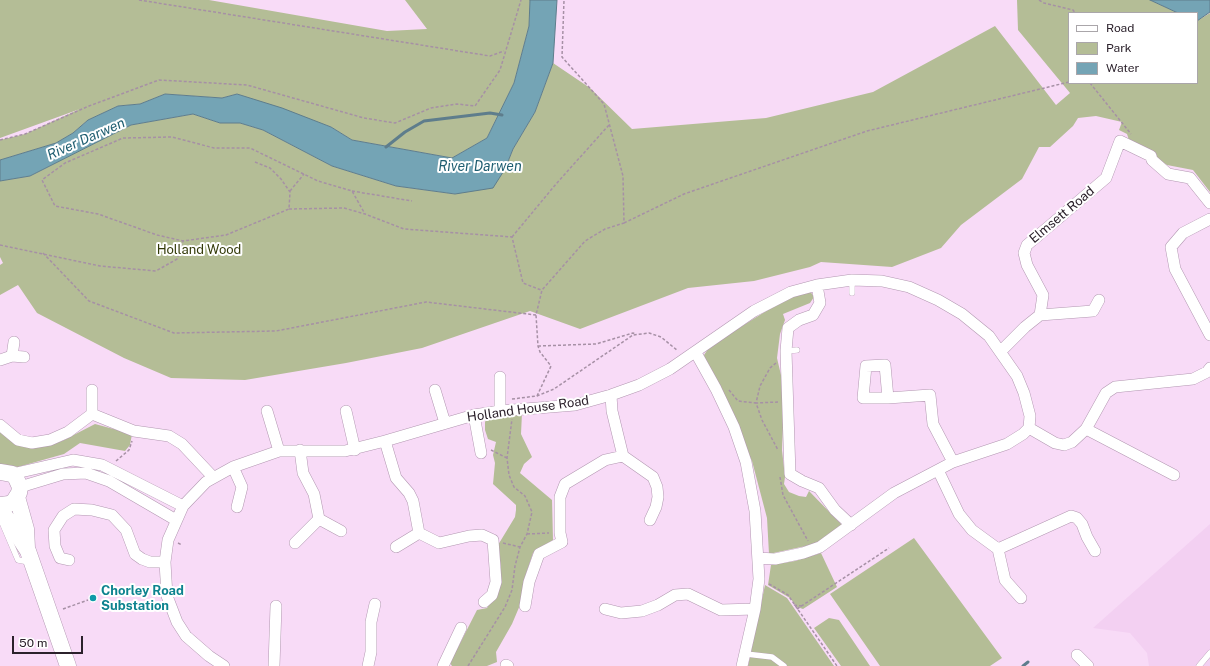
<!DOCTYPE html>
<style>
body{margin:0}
#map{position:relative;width:1210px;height:666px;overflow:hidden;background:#f8dbf7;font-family:"Public Sans",sans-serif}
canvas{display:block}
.legend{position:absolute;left:1068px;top:12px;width:130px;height:72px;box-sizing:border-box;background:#fff;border:1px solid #aaa6aa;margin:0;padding:5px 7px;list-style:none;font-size:12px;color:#2b212b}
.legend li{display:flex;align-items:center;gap:8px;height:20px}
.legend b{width:20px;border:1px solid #aaa6aa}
.scale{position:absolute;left:12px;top:636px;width:71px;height:18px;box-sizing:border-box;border:2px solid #2b212b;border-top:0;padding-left:5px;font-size:12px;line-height:14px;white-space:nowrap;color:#2b212b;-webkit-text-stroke:3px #fff;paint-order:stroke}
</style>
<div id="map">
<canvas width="1210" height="666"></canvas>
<ul class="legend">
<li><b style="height:5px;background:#fff"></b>Road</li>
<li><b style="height:11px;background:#b4bd96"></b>Park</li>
<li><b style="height:11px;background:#74a4b5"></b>Water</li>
</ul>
<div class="scale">50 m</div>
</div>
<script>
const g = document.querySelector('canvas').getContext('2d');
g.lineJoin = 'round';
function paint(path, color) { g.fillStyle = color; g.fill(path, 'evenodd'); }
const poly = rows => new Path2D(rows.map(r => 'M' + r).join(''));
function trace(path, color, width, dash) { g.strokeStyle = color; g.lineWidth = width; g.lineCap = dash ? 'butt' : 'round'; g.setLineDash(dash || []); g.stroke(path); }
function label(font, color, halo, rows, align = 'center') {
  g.font = font + ' "Public Sans",sans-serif'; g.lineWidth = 4; g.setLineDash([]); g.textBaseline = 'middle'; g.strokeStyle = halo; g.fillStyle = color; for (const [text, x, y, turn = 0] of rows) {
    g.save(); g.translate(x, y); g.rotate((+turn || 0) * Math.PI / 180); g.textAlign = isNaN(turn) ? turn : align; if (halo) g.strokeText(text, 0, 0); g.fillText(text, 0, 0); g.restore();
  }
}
paint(poly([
 [1210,524,1210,666,1149,666,1147,653,1130,633,1093,628]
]), '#f3d0f2');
paint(poly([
 [0,0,209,0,387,31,427,29,405,0,530,0,529,26,514,83,487,138,452,158,352,140,331,127,237,94,222,98,165,94,140,104,118,106,88,120,73,133,56,143,0,160,0,140,25,134,80,109,0,138],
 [1017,0,1150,0,1178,13,1069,13,1069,83,1197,83,1197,21,1210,13,1210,192,1193,170,1167,165,1129,140,1127,134,1119,130,1122,122,1096,116,1078,118,1073,126,1050,147,1039,147,1022,179,961,225,941,248,892,267,821,262,810,267,754,281,688,288,580,329,530,311,422,348,346,363,245,380,171,378,124,358,37,313,18,285,0,295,0,265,3,263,0,257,0,181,30,176,131,125,193,114,220,123,240,123,263,130,332,166,396,186,455,194,505,169,513,149,535,112,553,63,590,88,632,129,766,118,873,92,995,26,1056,105,1070,93,1018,30],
 [810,291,814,297,810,303,783,314,785,320,780,334,777,358,787,401,784,407,783,425,782,450,785,477,784,484,789,492,799,496,806,497,809,491,844,527,815,544,769,554,767,518,752,461,706,364,704,355,710,346,763,313,790,297],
 [522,413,521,434,532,457,524,464,520,473,552,500,553,540,533,553,525,577,523,598,512,624,496,652,497,662,487,666,452,666,450,663,477,610,487,608,500,583,501,568,498,545,515,517,516,510,516,505,493,484,495,463,493,455,496,442,488,439,485,430,485,422,488,417],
 [95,424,132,434,130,445,125,451,80,443,64,454,18,467,0,464,0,431,39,445,62,441],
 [914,538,1002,658,990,666,880,666,830,594],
 [821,553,837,587,803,609,797,607,790,598,768,585,771,565,795,561],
 [765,585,787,598,834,666,748,666],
 [829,618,839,620,870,666,841,666,814,628]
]), '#b4bd96');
const water = poly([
 [530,0,557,0,553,63,535,112,513,149,505,169,493,188,455,194,396,186,332,166,263,130,240,123,220,123,193,114,131,125,30,176,0,181,0,160,56,143,73,133,88,120,118,106,140,104,165,94,222,98,237,94,282,108,331,127,352,140,452,158,487,138,514,83,529,26,530,0],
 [1150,0,1210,0,1210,12,1197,21,1197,13,1178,13,1150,0]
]);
paint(water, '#74a4b5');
trace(water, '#5e7d8c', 1);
trace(poly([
 [386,147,405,132,424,121,490,113,502,115],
 [1023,666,1028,662]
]), '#5e7d8c', 3);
const lane = poly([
 [852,293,852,280],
 [786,351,797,350],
 [1,520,18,560,29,562],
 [746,654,772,657,784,666],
 [1199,666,1210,653]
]);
const street = poly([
 [1210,219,1183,233,1171,247,1175,269,1210,335],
 [817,285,820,303,813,315,799,320,788,328,786,351,790,474,802,481,819,488,835,510,851,525],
 [1040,315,1093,311,1099,300],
 [14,342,12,356,24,357],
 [1001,351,1025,327,1040,315,1043,295,1027,265,1024,253,1027,245,1106,178,1120,141,1151,156,1152,160,1168,174,1190,178,1210,203],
 [696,353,716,389,734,427,746,462,755,511,759,579,755,609,742,666],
 [0,360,12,356],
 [435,390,445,423],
 [888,398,885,365,866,366,863,398,888,398,930,395,933,424,953,462],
 [267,411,279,451],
 [346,411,355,450],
 [500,411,500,377],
 [92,414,92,390],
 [474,415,481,453],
 [0,425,18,440,32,443,50,440,68,432,92,414,134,431,169,436,182,444,213,477],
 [1029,428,1055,443,1064,445,1072,442,1086,429,1106,393,1115,387,1193,379,1207,372,1210,368],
 [1086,429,1174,475],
 [385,441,396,478,409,493,413,501,419,533,396,547],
 [623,456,653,477,657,487,658,497,656,507,650,520],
 [233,467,242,487,237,507],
 [938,470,959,514,972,530,998,549,1071,516,1077,518,1082,524,1087,537,1095,551],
 [12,474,73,460,102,465,183,506],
 [20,487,63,474,86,473,109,481,176,520],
 [319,519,341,531],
 [419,533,439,543,469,536,482,535,493,540,496,582,492,595,484,602],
 [295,543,319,519,314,494,303,473,300,450],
 [998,549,1005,580,1021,598],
 [69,560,60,558,55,546,54,530,63,516,74,509,92,510,112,515,126,530,135,554,142,559,150,562,165,562],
 [525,606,529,582,539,554,562,542,560,533,560,497,565,484,605,460,623,456,612,411,611,395],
 [605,609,621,613,642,611,658,605,675,595,688,594,721,610,755,609],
 [1077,655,1088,666],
 [506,665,508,666],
 [224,666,209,656,186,636,177,622,167,596,165,562,168,540,183,506,206,482,233,467,279,451,345,451,385,441,474,415,500,411,575,405,611,395,639,385,670,369,754,311,791,292,817,285,852,280,882,281,909,287,938,300,962,314,989,336,1017,376,1024,393,1030,416,1029,428,1023,434,1007,444,953,462,894,493,820,547,803,553,775,559,758,558],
 [274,666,276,606],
 [368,666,371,652,371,622,375,604],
 [443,666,461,628]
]);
const secondary = poly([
 [0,472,12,474,16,478,20,487,19,493,14,501,9,504,0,505],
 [17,497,26,529,27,548],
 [0,508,28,551,68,666]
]);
trace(lane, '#b297b1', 6);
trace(street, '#b297b1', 12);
trace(secondary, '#b297b1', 17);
trace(poly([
 [139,0,490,56,504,51],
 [1039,0,1044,3,1073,10,1075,13],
 [1090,83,1131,134],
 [0,140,25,134,89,106,159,80,247,85,364,118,395,123,431,108,457,104,475,106,500,70,521,0],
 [255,162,270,168,281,179,290,192,289,209,226,235,183,241,157,235,98,214,55,206,42,180,65,163,123,138,172,137,214,148,250,148,318,181,352,191,365,214],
 [290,191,304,174],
 [352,191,412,201],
 [289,209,344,208,365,214,404,229,512,237,523,283,541,290],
 [624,223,684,194,867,131,1069,82],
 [512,237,556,184,609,125],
 [0,245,100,266,156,271,177,259,183,241],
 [43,253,89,301,174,333,276,331,426,302,536,315],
 [538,346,596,344,633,333,636,334],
 [776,363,770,368,760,386,756,403,778,402],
 [729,390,738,401,756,403,762,420,778,450],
 [537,396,551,366,540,352,538,346,536,315,542,290,585,241,605,229,624,223,623,176,604,104,562,57,564,0],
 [512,399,537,396,554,389,633,335,649,333,661,337,678,351],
 [491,450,507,458],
 [116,461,129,450,132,441],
 [780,477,783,495,808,541],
 [527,534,549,533],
 [178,543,182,545],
 [503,543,520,547],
 [769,584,788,595,837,666],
 [794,605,802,606],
 [63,609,88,600],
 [797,609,889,548],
 [468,666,505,607,512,590,515,566,520,547,527,534,532,512,525,496,514,487,509,475,507,458,512,419]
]), '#a690a5', 1.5, [3, 2]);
trace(lane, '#fff', 5.5);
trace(street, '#fff', 11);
trace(secondary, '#fff', 16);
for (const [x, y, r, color] of [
 [93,598,4,"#0f9aa8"]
]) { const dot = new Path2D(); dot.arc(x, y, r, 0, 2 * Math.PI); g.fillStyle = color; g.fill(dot); trace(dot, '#fff', 1.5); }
label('13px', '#2b212b', '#fff', [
 ["Elmsett Road",1062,215,-40],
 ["Holland House Road",528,409,-8]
]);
label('13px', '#333a08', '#fff', [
 ["Holland Wood",199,250]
]);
label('bold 13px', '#0d838f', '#fff', [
 ["Chorley Road",101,591],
 ["Substation",101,606]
], 'left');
label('italic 14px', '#1f5e71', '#fff', [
 ["River Darwen",86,139,-24],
 ["River Darwen",480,167]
]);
</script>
